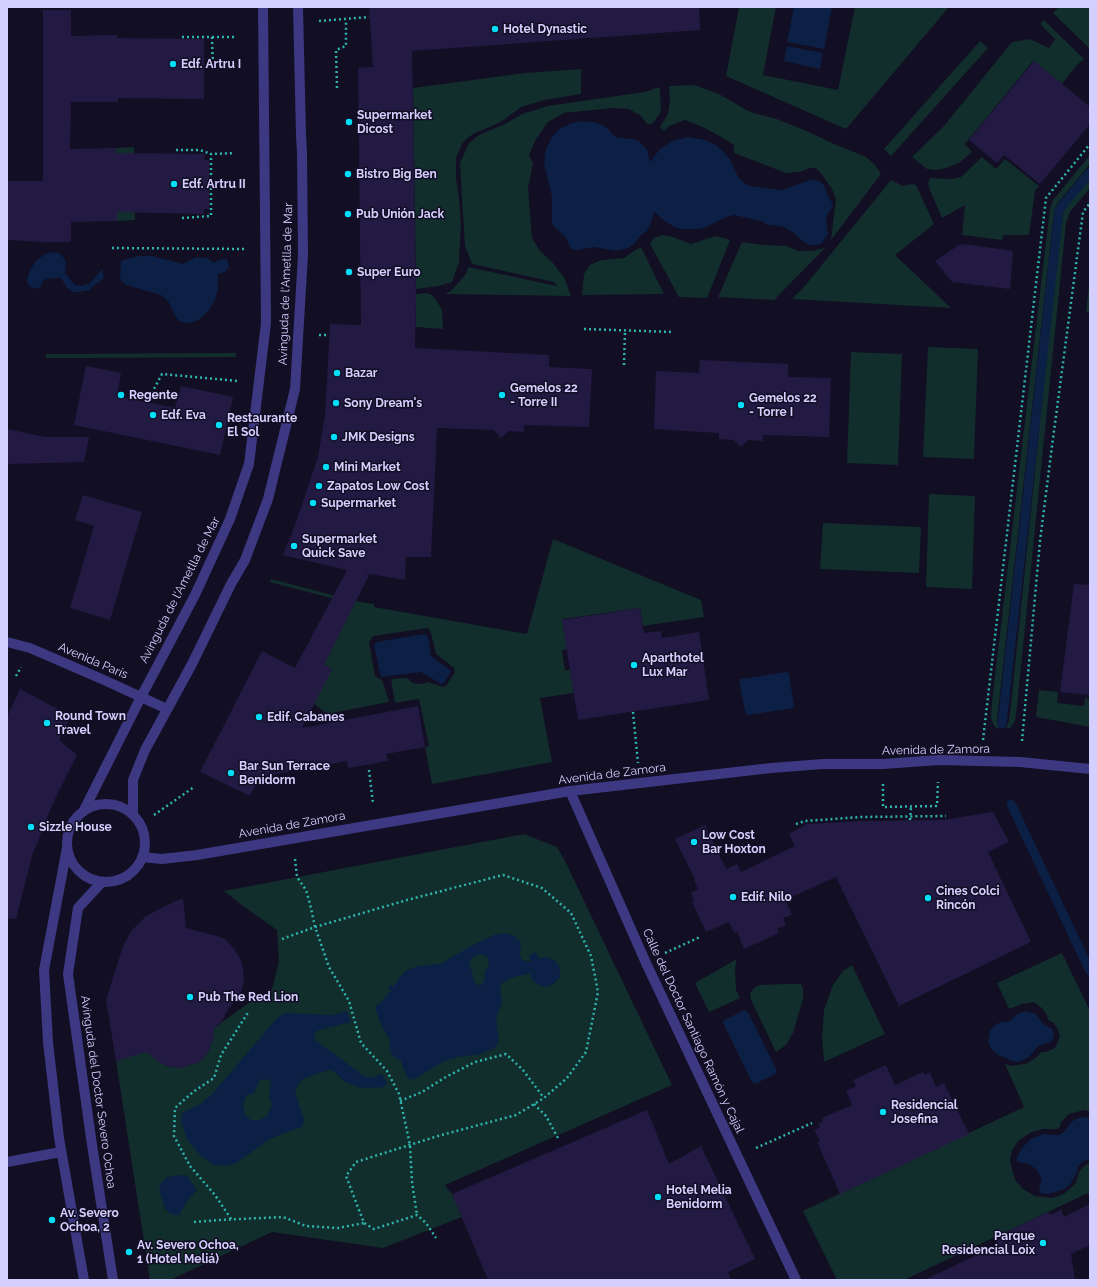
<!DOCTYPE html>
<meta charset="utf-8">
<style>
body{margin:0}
#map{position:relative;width:1097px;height:1287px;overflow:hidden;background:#120e23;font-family:Raleway,sans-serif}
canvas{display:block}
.frame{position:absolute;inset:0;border:8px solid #d5cfff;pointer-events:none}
</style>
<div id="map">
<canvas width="1097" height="1287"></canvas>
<div class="frame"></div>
</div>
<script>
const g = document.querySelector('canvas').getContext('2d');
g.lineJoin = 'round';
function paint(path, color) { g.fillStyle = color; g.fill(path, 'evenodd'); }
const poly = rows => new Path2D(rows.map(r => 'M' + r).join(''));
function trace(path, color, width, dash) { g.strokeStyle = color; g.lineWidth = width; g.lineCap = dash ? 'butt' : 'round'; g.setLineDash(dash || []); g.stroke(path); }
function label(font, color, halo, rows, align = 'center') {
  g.font = font + ' Raleway,sans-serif'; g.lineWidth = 3; g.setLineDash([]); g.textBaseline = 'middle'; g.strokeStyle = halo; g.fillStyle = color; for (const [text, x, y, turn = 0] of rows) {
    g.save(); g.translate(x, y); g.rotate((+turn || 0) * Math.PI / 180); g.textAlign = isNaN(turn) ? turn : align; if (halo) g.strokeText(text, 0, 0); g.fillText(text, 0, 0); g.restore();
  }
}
paint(poly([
 [739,7,776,7,763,75,838,90,855,7,949,7,846,129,726,76],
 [1059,7,1090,7,1090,49,1053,13],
 [1044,20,1084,59,1076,66,1062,84,1033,61,965,144,972,152,959,163,946,168,936,170,927,169,912,157,944,126,1012,42,1030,39,1049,48,1055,39,1042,26,1041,23],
 [980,41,988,48,891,156,884,149],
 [581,69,581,94,545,100,521,107,501,122,473,134,463,142,456,158,456,178,459,197,461,223,459,262,452,282,439,286,416,289,413,88,525,73],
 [694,85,719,94,750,112,777,119,811,133,832,143,866,157,875,165,881,174,831,240,836,199,832,189,823,176,816,168,810,168,800,172,786,173,734,153,734,145,726,140,705,128,685,120,669,126,664,131,660,127,668,114,670,101,669,86],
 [660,87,661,112,652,124,647,124,641,116,629,109,612,108,564,113,548,122,535,141,529,155,533,163,528,188,532,238,540,251,552,262,564,277,571,296,445,294,452,290,466,274,468,267,557,286,554,282,472,264,465,246,461,183,460,163,469,143,479,135,505,124,522,114,548,106,644,92],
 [134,147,135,220,117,221,116,148],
 [1090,155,1090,164,1057,204,1054,212,997,720,999,729,996,728,993,724,991,717,992,702,1050,208,1053,200],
 [982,157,996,169,1005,159,1039,186,1035,191,1029,235,1003,235,1002,240,962,235,965,205,942,218,930,190,928,183,930,178,952,179,961,177],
 [1090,179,1090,188,1070,212,1066,223,1017,706,1015,721,1010,728,1006,728,1009,721,1011,705,1060,227,1064,210],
 [891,180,903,186,912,184,916,185,934,224,895,255,951,308,792,299,804,287],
 [662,235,670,236,691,244,706,239,717,236,730,240,707,298,679,297,650,244,654,238],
 [742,242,764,245,787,246,798,251,812,251,825,248,774,300,718,297],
 [641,247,664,294,582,295,584,274,590,265,601,260,624,258,634,251],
 [1090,276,1090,313,1086,312],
 [427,293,432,295,436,300,442,310,443,329,416,327,416,294],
 [928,347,978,349,974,459,923,457],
 [851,352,902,354,898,465,847,463],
 [236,353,236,357,81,358,46,358,46,354],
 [929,494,975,496,972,589,926,587],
 [823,523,921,527,919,573,820,569],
 [553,539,701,600,704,617,643,626,640,608,563,619,567,649,562,650,565,670,570,670,574,693,540,698,552,762,432,784,425,747,429,746,419,699,395,703,391,679,407,678,413,683,422,684,428,682,443,687,446,686,455,672,454,668,436,654,431,633,428,628,373,636,369,642,375,676,382,680,389,702,327,714,307,698,354,604,270,582,271,579,355,601,374,604,374,607,527,634],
 [1039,690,1058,692,1057,703,1084,706,1085,698,1090,699,1090,727,1036,717],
 [524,834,557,847,565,861,672,1085,445,1185,452,1194,462,1217,383,1248,272,1232,170,1280,150,1280,116,1061,148,1051,153,1056,167,1066,178,1068,195,1064,201,1060,208,1052,213,1039,214,1028,250,1002,272,989,279,962,277,930,243,906,224,891],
 [1062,953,1090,1011,1090,1111,1084,1110,1069,1114,1061,1122,1060,1127,1057,1129,1043,1129,1032,1132,1019,1140,1012,1150,1010,1160,1012,1170,1016,1181,1023,1189,1035,1196,1052,1198,1064,1194,1076,1183,1079,1172,1083,1167,1090,1162,1090,1198,1088,1193,904,1280,837,1280,803,1211,1024,1107,1005,1064,1012,1066,1028,1063,1038,1056,1041,1052,1046,1052,1055,1048,1060,1037,1058,1030,1054,1023,1048,1020,1047,1015,1043,1009,1034,1002,1022,1004,1009,1009,997,983],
 [737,959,735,967,736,990,740,998,709,1012,695,983],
 [852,965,885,1034,824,1062,822,1039,824,1010,833,985,843,971],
 [787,984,801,984,803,988,803,999,793,1033,786,1045,776,1052,751,1000,750,993,755,987,760,985]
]), '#112d2c');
paint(poly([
 [794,7,832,7,824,49,787,42],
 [787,46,823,53,820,69,784,61],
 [582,121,593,122,602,125,608,129,614,136,619,138,633,139,640,142,647,150,650,162,660,149,673,141,689,137,705,140,716,145,725,153,732,163,738,177,744,183,750,186,781,190,811,180,817,180,822,183,825,187,827,195,833,204,832,208,828,213,826,218,828,234,822,243,816,245,811,245,805,243,794,233,784,227,764,224,765,222,734,215,724,218,704,228,697,229,684,229,676,228,666,222,654,212,651,222,647,231,641,235,635,243,629,248,616,251,594,247,578,250,574,250,570,247,565,236,555,228,552,223,552,197,544,163,546,149,552,137,559,129,572,123],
 [54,252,59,253,64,258,66,263,65,273,75,285,81,286,89,284,102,269,104,278,89,290,80,292,73,292,67,288,61,278,46,279,43,281,40,287,35,289,29,286,27,280,30,270,35,262,45,254],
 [139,256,152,256,183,264,196,257,207,258,214,263,218,260,223,259,227,259,229,267,225,272,218,274,218,288,215,300,209,310,200,319,191,323,181,322,177,319,168,301,161,295,126,285,120,280,121,261,130,258],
 [425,634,428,637,431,656,450,670,451,672,444,683,441,684,421,672,381,677,374,645,376,642],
 [787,672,789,674,794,706,793,708,748,715,746,715,739,681,741,679],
 [504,933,513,935,521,942,520,954,522,960,531,962,529,955,536,952,539,959,545,957,550,958,555,961,559,966,560,971,560,977,557,981,550,986,545,987,537,984,532,979,530,973,511,978,501,984,500,991,502,1002,496,1019,499,1040,497,1045,493,1049,480,1054,458,1057,447,1060,437,1065,418,1077,410,1080,406,1075,401,1061,392,1055,391,1053,389,1039,380,1022,375,1007,384,999,391,990,388,988,390,985,393,987,399,978,407,970,419,966,440,964,473,945,494,935],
 [480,954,487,956,489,961,488,967,485,971,484,981,481,985,478,985,474,982,472,971,469,965,472,958],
 [745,1010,748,1012,777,1071,775,1074,755,1084,752,1082,723,1023,724,1020],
 [347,1011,351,1022,319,1030,314,1034,315,1040,364,1076,372,1078,382,1074,387,1083,384,1087,367,1088,358,1087,346,1082,339,1077,335,1072,329,1070,305,1078,298,1084,295,1092,304,1120,302,1127,279,1135,267,1141,236,1163,227,1166,214,1165,200,1155,188,1141,181,1122,182,1113,202,1103,213,1093,277,1018,286,1013,331,1015],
 [264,1079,269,1080,271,1084,269,1096,272,1105,267,1116,260,1120,251,1120,245,1115,243,1105,246,1096,254,1093,259,1081],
 [1026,1011,1036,1014,1043,1024,1052,1029,1054,1034,1053,1038,1051,1042,1038,1046,1029,1057,1019,1062,1012,1061,997,1054,991,1049,988,1041,990,1031,995,1025,1001,1022,1010,1021,1019,1013],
 [1086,1117,1090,1118,1090,1159,1082,1162,1078,1167,1076,1174,1071,1183,1065,1189,1049,1194,1040,1193,1039,1190,1042,1180,1037,1170,1029,1164,1017,1162,1017,1157,1023,1147,1031,1139,1043,1134,1056,1135,1061,1134,1065,1131,1071,1122,1078,1118],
 [177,1175,187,1176,197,1190,188,1200,179,1215,171,1214,165,1209,159,1187,165,1178]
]), '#0b2044');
trace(poly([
 [1002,724,1059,210,1090,172],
 [1011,804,1090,971]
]), '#0b2044', 9);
paint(poly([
 [369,7,699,7,700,30,412,51,416,298,415,348,549,355,549,367,592,369,589,427,524,425,524,432,509,431,501,438,494,430,437,428,431,557,406,557,405,580,364,573,369,575,324,665,332,669,302,728,418,706,425,747,386,754,388,761,348,768,347,761,260,777,250,796,200,772,262,651,295,668,347,570,283,555,294,528,318,457,325,415,330,324,361,325,358,68,373,67],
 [43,10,71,10,71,36,117,35,117,38,204,39,204,99,118,98,118,102,71,102,70,149,116,148,116,153,205,154,204,160,209,160,209,209,204,209,204,214,117,212,117,221,71,222,71,242,43,242,7,240,7,181,43,181],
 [1034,61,1090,107,1090,124,1040,184,1004,155,997,163,969,140],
 [964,244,1013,251,1010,289,952,282,935,261,959,245],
 [700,360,788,364,788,377,831,378,829,437,763,435,763,441,748,440,741,447,734,440,719,439,719,433,654,429,656,371,699,373],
 [86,366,121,373,117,396,175,408,181,386,233,397,220,455,74,425],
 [7,429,45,437,89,437,84,462,7,464],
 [83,495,142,512,110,620,70,608,94,526,75,520],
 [1074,584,1090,585,1090,695,1060,692],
 [640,608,644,633,661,631,662,638,699,632,709,700,578,720,562,620],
 [20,689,71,716,59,740,77,755,53,803,32,856,16,919,7,918,7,717],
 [993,812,1009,842,988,852,1031,942,899,1006,836,877,785,900,792,915,783,918,786,925,777,929,779,933,744,949,737,932,734,933,729,922,706,932,692,902,694,901,691,893,698,889,694,880,695,879,675,839,705,825,726,869,737,864,741,872,795,846,789,834,807,824,862,821,943,820],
 [183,898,186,928,217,936,225,939,231,945,239,956,243,967,244,980,241,993,236,1000,228,1009,222,1021,214,1028,213,1039,208,1052,201,1060,195,1064,178,1068,167,1066,161,1063,146,1052,116,1061,106,1000,123,946,131,931,145,917,163,907],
 [886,1065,895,1085,923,1072,924,1075,930,1073,936,1087,944,1083,969,1134,840,1194,817,1142,820,1141,814,1130,820,1128,818,1124,823,1121,822,1118,852,1105,846,1091,856,1086,853,1080],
 [647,1110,669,1164,701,1146,755,1259,728,1272,731,1280,488,1280,452,1194],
 [1090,1204,1090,1245,1071,1254,1075,1280,924,1280,998,1245,996,1241,1007,1235,1006,1232,1048,1212,1050,1215,1061,1210,1064,1217]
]), '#231a44');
trace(poly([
 [319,21,369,17],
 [182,37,236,37],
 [212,37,213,72],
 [337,88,336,50,346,46,346,20],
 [176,150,200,150,211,154],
 [182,218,211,216,211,154,235,153],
 [112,248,244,249],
 [584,329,673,332],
 [319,335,329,335],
 [624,365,625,330],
 [147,402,162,374,238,381],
 [16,676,21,667],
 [633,712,638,763],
 [983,740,1046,198,1090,144],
 [1022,741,1040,541,1052,446,1083,212,1090,203],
 [369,770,373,803],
 [883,784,883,807,937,806,938,782],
 [154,815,194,787],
 [910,820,911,807],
 [796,824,805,821,861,817,946,816],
 [295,859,297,877,306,890,310,904,315,927,329,967,349,1001,361,1043,387,1071,399,1094,410,1145,412,1182,417,1215],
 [282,939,315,927,407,900,503,875,542,888,571,913,591,956,598,992,586,1052,567,1078,544,1098,516,1115,438,1136,356,1162,346,1176,364,1223,374,1229,417,1215,426,1223,436,1238],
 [665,953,700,937],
 [400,1101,422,1092,444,1078,475,1062,506,1054,523,1070,544,1098],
 [534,1104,546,1116,559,1140],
 [756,1148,812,1123],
 [231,1219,215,1195,190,1166,174,1136,175,1108,193,1092,214,1078,221,1055,249,1011],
 [194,1222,219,1220,283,1217,306,1226,338,1228,364,1223]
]), '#2eb5ae', 2.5, [2, 3]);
trace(poly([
 [7,642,30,648,104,680,167,709],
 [570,791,646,963,796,1280],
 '67 843a39 39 0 1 1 78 0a39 39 0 1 1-78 0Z',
 [83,812,141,697,195,595,230,519,249,464,266,323,263,7],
 [133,815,133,780,145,750,192,664,231,584,245,560,268,499,295,389,303,255,302,153,301,135,298,7],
 [67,848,44,970,48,1042,59,1138,84,1280],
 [142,857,162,859,197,855,570,791,771,768,823,764,883,764,939,760,1020,762,1090,769],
 [102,882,78,908,68,974,92,1145,113,1280],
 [7,1162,61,1152]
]), '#3c3882', 10);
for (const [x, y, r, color] of [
 [495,29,4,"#00defa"],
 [173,64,4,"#00defa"],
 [349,122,4,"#00defa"],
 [348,174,4,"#00defa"],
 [174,184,4,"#00defa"],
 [348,214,4,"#00defa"],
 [349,272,4,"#00defa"],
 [337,373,4,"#00defa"],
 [121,395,4,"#00defa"],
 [502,395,4,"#00defa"],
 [336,403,4,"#00defa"],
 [741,405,4,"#00defa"],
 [153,415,4,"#00defa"],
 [219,425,4,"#00defa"],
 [334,437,4,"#00defa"],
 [326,467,4,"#00defa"],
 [319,486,4,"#00defa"],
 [313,503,4,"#00defa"],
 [294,546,4,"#00defa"],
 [634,665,4,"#00defa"],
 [259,717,4,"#00defa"],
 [47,723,4,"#00defa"],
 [231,773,4,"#00defa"],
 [31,827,4,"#00defa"],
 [694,842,4,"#00defa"],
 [733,897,4,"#00defa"],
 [928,898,4,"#00defa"],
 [190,997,4,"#00defa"],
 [883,1112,4,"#00defa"],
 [658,1197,4,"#00defa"],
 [52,1220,4,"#00defa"],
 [1043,1243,4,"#00defa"],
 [129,1252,4,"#00defa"]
]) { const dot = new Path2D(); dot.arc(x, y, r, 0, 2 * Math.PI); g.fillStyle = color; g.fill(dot); trace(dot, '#120e23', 1.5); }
label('bold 12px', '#d5cfff', '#120e23', [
 ["Hotel Dynastic",503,29],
 ["Edf. Artru I",181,64],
 ["Supermarket",357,115],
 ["Dicost",357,129],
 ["Bistro Big Ben",356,174],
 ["Edf. Artru II",182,184],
 ["Pub Unión Jack",356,214],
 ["Super Euro",357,272],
 ["Bazar",345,373],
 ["Gemelos 22",510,388],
 ["- Torre II",510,402],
 ["Regente",129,395],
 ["Gemelos 22",749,398],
 ["- Torre I",749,412],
 ["Sony Dream's",344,403],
 ["Edf. Eva",161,415],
 ["Restaurante",227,418],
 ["El Sol",227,432],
 ["JMK Designs",342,437],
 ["Mini Market",334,467],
 ["Zapatos Low Cost",327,486],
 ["Supermarket",321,503],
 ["Supermarket",302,539],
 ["Quick Save",302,553],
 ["Aparthotel",642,658],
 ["Lux Mar",642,672],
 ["Round Town",55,716],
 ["Travel",55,730],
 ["Edif. Cabanes",267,717],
 ["Bar Sun Terrace",239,766],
 ["Benidorm",239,780],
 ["Sizzle House",39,827],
 ["Low Cost",702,835],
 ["Bar Hoxton",702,849],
 ["Cines Colci",936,891],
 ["Rincón",936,905],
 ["Edif. Nilo",741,897],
 ["Pub The Red Lion",198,997],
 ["Residencial",891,1105],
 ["Josefina",891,1119],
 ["Hotel Melia",666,1190],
 ["Benidorm",666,1204],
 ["Av. Severo",60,1213],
 ["Ochoa, 2",60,1227],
 ["Parque",1035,1236,"right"],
 ["Residencial Loix",1035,1250,"right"],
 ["Av. Severo Ochoa,",137,1245],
 ["1 (Hotel Meliá)",137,1259]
], 'left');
label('12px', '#d5cfff', '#120e23', [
 ["Avinguda de l'Ametlla de Mar",286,284,-88],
 ["Avinguda de l'Ametlla de Mar",180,590,-63],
 ["Avenida París",93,661,23],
 ["Avenida de Zamora",936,750,-1],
 ["Avenida de Zamora",612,774,-7],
 ["Avenida de Zamora",292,825,-10],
 ["Calle del Doctor Santiago Ramón y Cajal",693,1031,65],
 ["Avinguda del Doctor Severo Ochoa",98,1092,82]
]);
</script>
